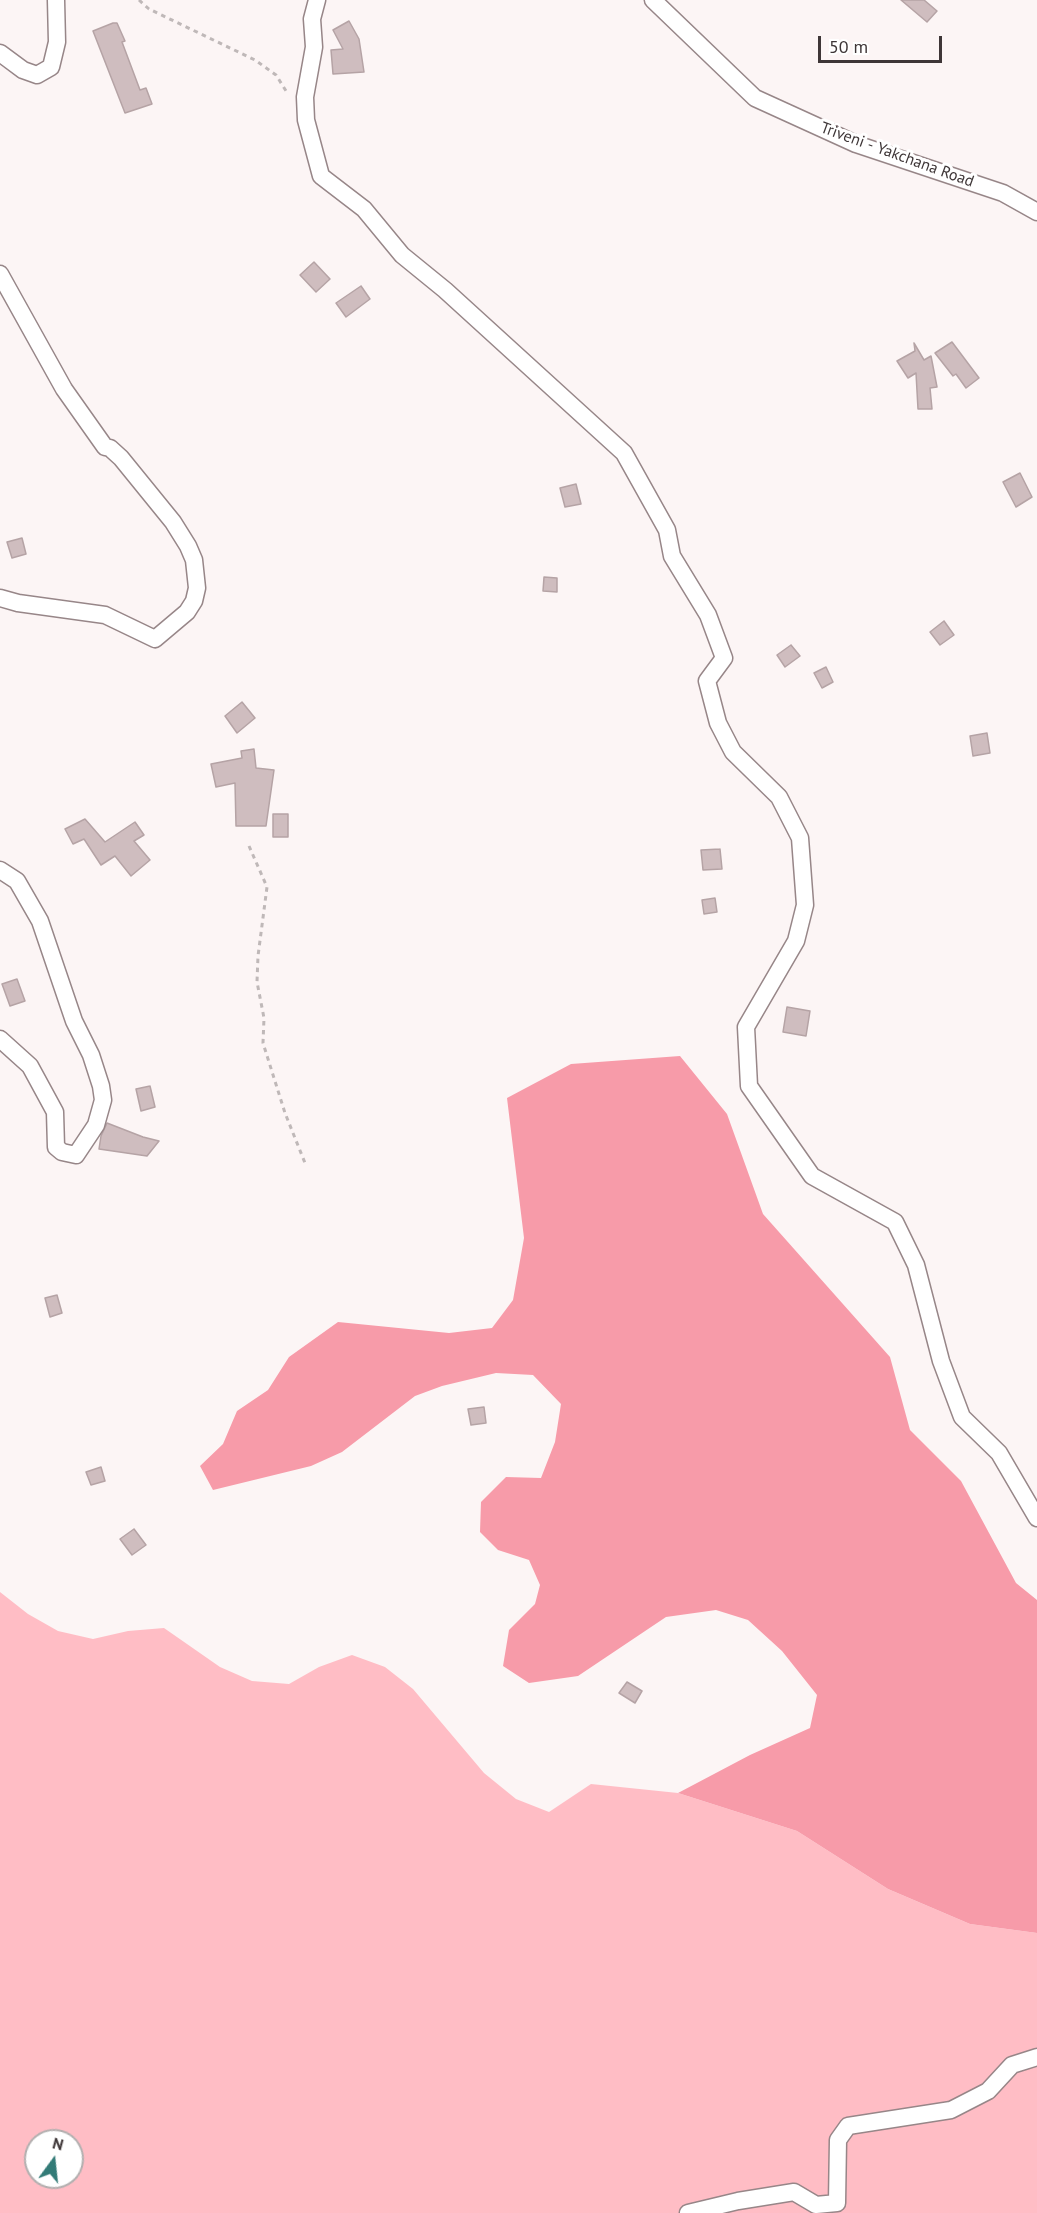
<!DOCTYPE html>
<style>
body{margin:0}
#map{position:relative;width:1037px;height:2213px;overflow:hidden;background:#fcf5f5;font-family:"PT Sans",sans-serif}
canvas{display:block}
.north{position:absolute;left:24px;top:2129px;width:60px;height:60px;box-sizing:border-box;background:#fff;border:2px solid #b2afaf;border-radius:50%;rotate:15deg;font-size:16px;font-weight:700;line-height:24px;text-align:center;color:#3e3637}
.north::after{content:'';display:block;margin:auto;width:21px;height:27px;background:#337b77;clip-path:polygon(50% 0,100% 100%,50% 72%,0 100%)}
.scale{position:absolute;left:818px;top:36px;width:124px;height:27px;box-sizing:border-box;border:3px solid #3e3637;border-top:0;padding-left:8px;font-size:18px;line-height:21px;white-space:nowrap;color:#3e3637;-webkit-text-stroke:4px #fff;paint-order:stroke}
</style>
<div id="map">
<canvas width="1037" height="2213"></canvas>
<div class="north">N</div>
<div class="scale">50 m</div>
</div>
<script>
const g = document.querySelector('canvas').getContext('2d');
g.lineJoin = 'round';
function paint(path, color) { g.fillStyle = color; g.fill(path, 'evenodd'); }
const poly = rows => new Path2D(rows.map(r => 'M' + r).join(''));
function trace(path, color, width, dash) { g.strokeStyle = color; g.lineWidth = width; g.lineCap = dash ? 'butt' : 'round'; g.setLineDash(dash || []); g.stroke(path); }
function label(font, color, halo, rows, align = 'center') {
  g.font = font + ' "PT Sans",sans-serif'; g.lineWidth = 6; g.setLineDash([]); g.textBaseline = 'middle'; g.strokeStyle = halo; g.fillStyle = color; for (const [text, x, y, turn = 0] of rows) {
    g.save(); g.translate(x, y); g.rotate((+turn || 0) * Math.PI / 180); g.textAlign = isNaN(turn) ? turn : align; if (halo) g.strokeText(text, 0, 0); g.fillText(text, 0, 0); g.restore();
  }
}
paint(poly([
 [0,1592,28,1614,58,1631,93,1639,128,1631,164,1628,220,1667,252,1681,289,1684,319,1667,352,1655,385,1667,413,1689,484,1773,516,1799,549,1812,591,1784,678,1793,797,1831,888,1889,970,1924,1037,1933,1037,2213,0,2213],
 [36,2141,72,2141,72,2177,36,2177]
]), '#ffbdc5');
paint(poly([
 [680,1056,727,1114,763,1214,890,1357,910,1430,961,1481,1016,1583,1037,1600,1037,1933,970,1924,888,1889,797,1831,678,1793,750,1755,810,1728,817,1695,782,1651,748,1620,716,1610,666,1617,578,1676,529,1683,503,1666,509,1630,535,1604,540,1585,529,1560,498,1550,480,1532,481,1502,506,1477,541,1478,555,1442,561,1404,533,1375,496,1373,442,1386,415,1396,342,1452,311,1466,213,1490,200,1466,223,1444,237,1411,268,1390,289,1357,338,1322,449,1333,492,1328,513,1300,524,1238,507,1098,571,1064]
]), '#f79ba9');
const building = poly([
 [901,0,924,0,937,11,927,22,901,0],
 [349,21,359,39,364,72,333,74,331,50,343,49,333,30,349,21],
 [113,23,117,23,125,41,122,42,140,90,146,88,152,104,125,113,93,31,113,23],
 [314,262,330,279,316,292,300,275,314,262],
 [361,286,370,299,346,317,336,303,361,286],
 [952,342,979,378,966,388,956,374,953,376,935,353,952,342],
 [914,343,924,360,931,356,937,387,930,388,932,409,918,409,916,373,908,378,897,361,915,351,914,343],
 [1020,473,1032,497,1016,507,1003,482,1020,473],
 [576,484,581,504,565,507,560,488,576,484],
 [22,538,26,554,12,558,7,542,22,538],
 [544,577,557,578,557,592,543,591,544,577],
 [944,621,954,635,940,645,930,632,944,621],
 [791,645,800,656,785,667,777,655,791,645],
 [826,667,833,682,822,688,814,673,826,667],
 [242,702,255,718,237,733,225,716,242,702],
 [987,733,990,753,973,756,970,736,987,733],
 [254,749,256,768,274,770,266,826,236,826,235,783,216,787,211,764,242,758,241,751,254,749],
 [273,814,288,814,288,837,273,837,273,814],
 [85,819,105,842,135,822,144,835,134,841,150,860,131,876,115,856,101,865,84,839,73,844,65,829,85,819],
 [720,849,722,869,703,870,701,850,720,849],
 [715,898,717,912,704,914,702,900,715,898],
 [17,979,25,1001,10,1006,2,984,17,979],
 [787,1007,810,1011,806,1036,783,1032,787,1007],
 [150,1086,155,1107,141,1111,136,1089,150,1086],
 [107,1123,143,1137,159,1141,147,1156,99,1149,101,1136,107,1123],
 [57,1295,62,1313,50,1317,45,1298,57,1295],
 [484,1407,486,1423,471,1425,468,1409,484,1407],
 [101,1467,105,1481,91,1485,86,1472,101,1467],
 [134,1529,146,1545,132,1555,120,1539,134,1529],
 [627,1682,642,1691,635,1703,619,1693,627,1682]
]);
paint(building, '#cfbdbf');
trace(building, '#b5a3a5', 1.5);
const street = poly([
 [317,0,312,19,314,47,305,97,306,120,321,176,364,209,402,255,445,290,624,453,667,530,672,556,708,615,724,658,707,681,718,723,733,752,779,797,800,838,805,905,796,941,746,1027,749,1086,812,1176,895,1222,916,1265,941,1361,962,1417,999,1453,1037,1518],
 [653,0,755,98,856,144,1003,193,1037,212],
 [0,53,23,70,37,75,51,67,57,42,56,0],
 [0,274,64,389,105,447,110,448,121,458,173,522,188,546,194,560,197,588,194,601,187,612,155,639,105,615,18,603,0,598],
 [0,870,17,881,40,921,74,1021,91,1055,101,1086,103,1100,96,1125,76,1155,62,1152,56,1147,55,1112,30,1066,0,1039],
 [688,2213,738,2201,794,2192,816,2205,837,2203,838,2140,848,2126,951,2110,988,2091,1012,2065,1037,2057]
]);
trace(street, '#978688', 19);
trace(poly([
 [139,0,149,9,255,60,276,75,288,94],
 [249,846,267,887,258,956,257,982,264,1018,263,1043,285,1113,305,1163]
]), '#bfb8b8', 3, [4.5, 4.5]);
trace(street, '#fff', 16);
label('16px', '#3e3637', '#fff', [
 ["Triveni - Yakchana Road",897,155,20]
]);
</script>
